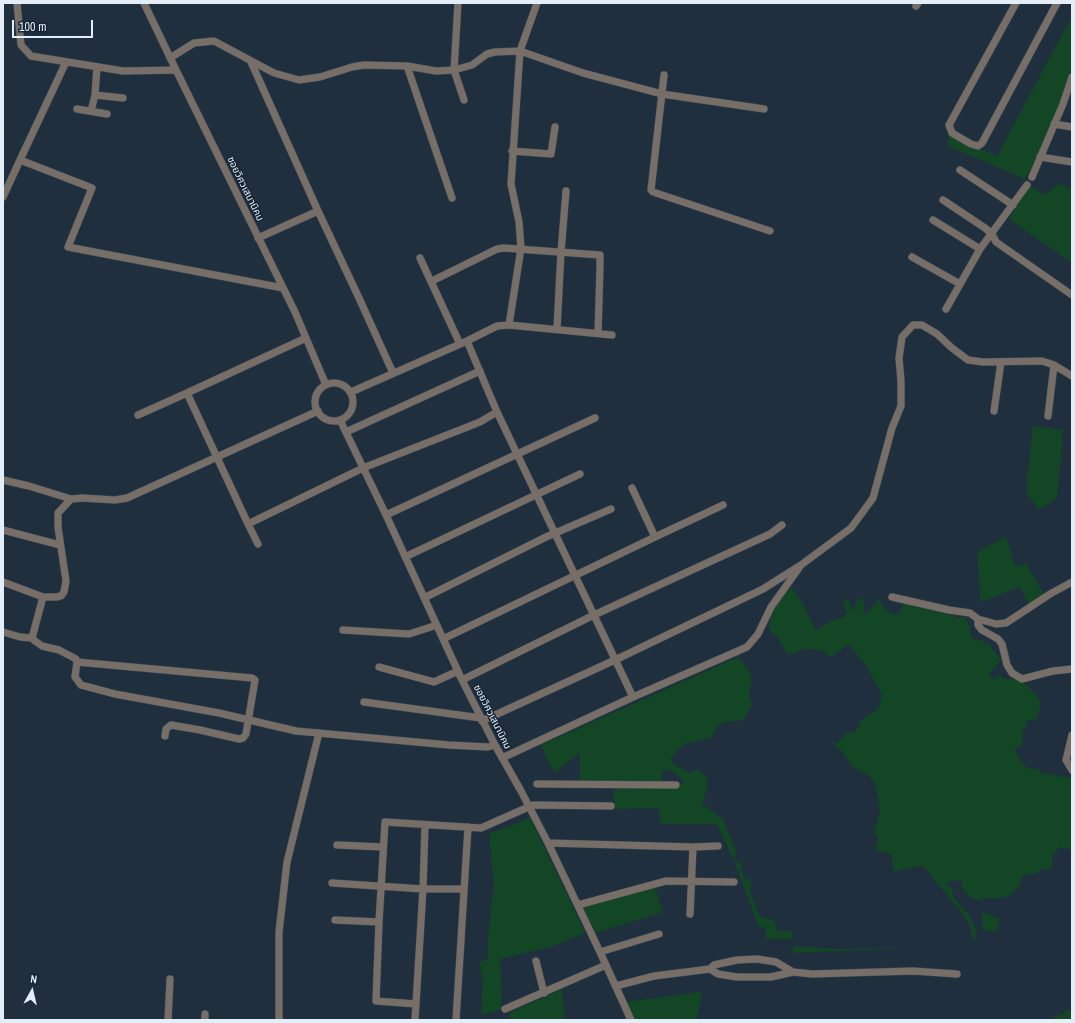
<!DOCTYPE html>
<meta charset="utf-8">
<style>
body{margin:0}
#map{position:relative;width:1075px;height:1023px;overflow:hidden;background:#202f3e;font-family:"Archivo Narrow",sans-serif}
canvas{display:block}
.frame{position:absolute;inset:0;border:4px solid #e4eef8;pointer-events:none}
.north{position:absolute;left:12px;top:971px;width:40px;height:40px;-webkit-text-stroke:3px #162534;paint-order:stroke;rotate:8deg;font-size:11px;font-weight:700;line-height:16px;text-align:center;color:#e4eef8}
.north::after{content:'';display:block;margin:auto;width:14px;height:18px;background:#e4eef8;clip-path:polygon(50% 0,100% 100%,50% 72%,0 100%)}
.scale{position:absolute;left:12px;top:20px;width:81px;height:18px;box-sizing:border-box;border:2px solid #e4eef8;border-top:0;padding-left:5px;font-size:12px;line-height:14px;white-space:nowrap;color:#e4eef8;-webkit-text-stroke:3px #162534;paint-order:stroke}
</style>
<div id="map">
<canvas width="1075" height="1023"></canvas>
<div class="frame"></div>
<div class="north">N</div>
<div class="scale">100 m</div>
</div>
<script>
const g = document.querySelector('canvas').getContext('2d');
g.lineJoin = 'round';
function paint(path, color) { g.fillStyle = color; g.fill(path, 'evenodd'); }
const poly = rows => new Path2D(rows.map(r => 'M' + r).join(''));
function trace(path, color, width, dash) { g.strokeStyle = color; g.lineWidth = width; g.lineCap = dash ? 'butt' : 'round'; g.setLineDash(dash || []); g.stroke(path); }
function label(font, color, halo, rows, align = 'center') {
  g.font = font + ' "Archivo Narrow","Noto Sans Thai",sans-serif'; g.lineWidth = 3; g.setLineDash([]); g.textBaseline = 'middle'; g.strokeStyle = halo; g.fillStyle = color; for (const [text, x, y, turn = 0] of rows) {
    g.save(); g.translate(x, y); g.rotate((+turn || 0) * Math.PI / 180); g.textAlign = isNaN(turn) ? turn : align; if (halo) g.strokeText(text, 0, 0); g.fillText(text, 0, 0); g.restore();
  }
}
paint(poly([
 [1072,16,1072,66,1062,99,1031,169,1025,179,948,146,948,136,951,135,997,156],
 [1058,184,1072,188,1072,263,1009,219,1030,185,1045,195],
 [1033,426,1063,430,1057,498,1039,510,1026,492],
 [1006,537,1015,566,1026,564,1044,594,1028,604,1020,587,981,602,977,552],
 [791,587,802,602,816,630,831,621,845,617,847,613,843,601,848,599,852,609,855,608,856,601,860,599,864,599,865,602,863,610,865,613,868,613,878,599,880,600,883,607,890,613,896,615,901,610,904,602,952,615,956,615,955,618,959,618,962,616,965,618,970,627,971,638,981,640,987,644,990,643,992,650,996,653,1001,660,989,674,994,680,1000,673,1001,678,1021,680,1036,694,1041,703,1037,718,1026,722,1027,729,1022,730,1023,739,1021,747,1015,747,1018,757,1027,768,1039,769,1041,773,1072,778,1072,850,1059,847,1052,856,1052,868,1043,869,1036,874,1026,874,1022,877,1019,886,1009,896,1001,898,981,898,981,900,976,900,968,896,965,892,961,887,963,880,945,882,952,889,954,898,969,915,977,932,975,933,977,939,973,939,969,924,959,909,923,866,893,871,892,854,876,850,878,836,874,833,880,812,876,787,872,778,853,767,842,752,832,743,837,743,847,733,853,733,859,726,860,721,878,709,882,695,863,660,861,661,849,644,831,657,825,652,814,649,804,649,793,654,787,654,776,635,770,631,769,626,773,607],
 [738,657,750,672,752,680,749,694,752,704,744,719,739,721,725,722,718,726,711,738,684,744,673,755,671,760,674,764,689,773,698,769,707,778,708,785,702,804,723,819,737,854,734,861,741,863,744,878,751,880,751,889,750,892,760,917,774,920,778,931,792,931,793,939,766,939,766,928,759,927,734,861,717,824,661,824,658,808,614,809,614,789,675,789,676,785,580,784,580,752,554,773,541,745],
 [663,770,670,770,681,778,684,784,677,785,676,782,661,780],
 [530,817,585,933,550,947,500,959,502,1009,481,1015,483,975,481,975,480,962,488,958,488,938,494,884,489,833,514,825],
 [655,888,663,912,596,933,583,907],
 [982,912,1000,919,997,931,983,930],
 [793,946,840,949,872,948,906,948,793,953],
 [562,989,565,1020,568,1020,511,1020,509,1013],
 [702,992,697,1020,634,1020,626,1002],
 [1065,1010,1072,1010,1072,1019,1069,1020,1055,1020,1054,1016,1065,1014]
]), '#124624');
const minor = poly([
 [17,3,21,45,31,56,123,71,176,70],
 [144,3,176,70,295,312,326,385],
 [458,3,454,70,464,100],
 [1016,3,949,125,952,133,971,144,978,146,982,143,1057,3],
 [916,6,918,3],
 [170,58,194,43,214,41,274,73,299,80,320,77,352,67,364,65,407,66,436,71,454,70,472,65,487,54,495,52,520,51,583,73,662,94,764,109],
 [251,62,318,211,359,298,393,373],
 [407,66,452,198],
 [664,75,651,190,653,192,770,231],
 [95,95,123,98],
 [77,109,107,114],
 [91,111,95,95,97,67],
 [1054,124,1072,127],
 [512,151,551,154,555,127],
 [1040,157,1072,162],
 [20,160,92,188,68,247,283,288],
 [960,170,1013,205],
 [1032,177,1063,104,1072,77],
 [3,197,20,160,66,62],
 [943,200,985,228,992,234,996,242,1072,295],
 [933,220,980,249],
 [258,238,318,211],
 [912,257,960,284],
 [420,258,460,344],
 [432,281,497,249,504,248,600,255,600,268,598,333],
 [946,309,980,249,1027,185],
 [509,325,521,248,519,222,511,184,520,51,537,3],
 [557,329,561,252,566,191],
 [467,341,497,412,633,697],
 '315 402a19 19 0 1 1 38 0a19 19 0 1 1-38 0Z',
 [351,392,467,341,497,326,509,325,612,335],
 [318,411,127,498,115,500,82,498,71,499,58,513,58,527,66,581,64,592,61,596,56,597,43,597,32,638,35,641,42,646,59,650,76,659,77,662,75,677,81,685,115,694,219,713,296,731,449,745,488,747,495,745],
 [994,411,1001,362],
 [138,415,187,393],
 [1048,416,1054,365],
 [340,420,386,515,462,680,495,745,521,791,548,843,600,952,631,1020],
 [346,432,480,371],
 [3,480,29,486,71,499],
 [632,488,655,537],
 [386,515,595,418],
 [248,524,363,468,480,422,497,412],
 [3,530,60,545],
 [258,544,248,524,187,393,306,338],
 [405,557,580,474],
 [3,582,43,597],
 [892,597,949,610,970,613,978,619,996,624,1006,623,1050,594,1072,582],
 [424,598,546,537,611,509],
 [978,619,978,625,982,630,998,639,1002,644,1007,665,1012,673,1022,679,1053,671,1072,669],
 [343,630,409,634,437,625],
 [3,632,20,637,32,638],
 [443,639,655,537,723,505],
 [77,662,252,678,255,680,246,734,243,738,239,739,200,730,171,725,166,729,165,736],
 [379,667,434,682,458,671],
 [462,680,594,615,770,534,782,525],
 [364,702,481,718],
 [482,721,615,660,763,589,801,565,851,528,873,498,892,428,901,406,901,381,899,358,902,337,913,325,922,325,937,334,952,348,968,360,983,362,1042,361,1054,365,1072,376],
 [1072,735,1066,760,1072,770],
 [502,758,633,697,747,647,758,634,771,607,799,568],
 [537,784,676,785],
 [548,843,693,847,690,914],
 [337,845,383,847],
 [693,847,718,846],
 [332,883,423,889,464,889],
 [578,905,666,881,734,882],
 [335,920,379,922],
 [600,952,659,934],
 [536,961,544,993],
 [710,969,718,974,737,977,771,977,793,972,812,974,913,971,957,974],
 [616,986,654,976,710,969,714,965,737,960,757,959,776,962,793,972],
 [416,1004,376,1001,379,922,385,822,481,828,533,805,611,806],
 [505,1009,606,965],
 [168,1020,170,979],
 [205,1020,205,1014],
 [279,1020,279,932,287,862,319,733],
 [415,1020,423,889,425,825],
 [456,1020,468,827]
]);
trace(minor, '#3b4a58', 8);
trace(minor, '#776f67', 7);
label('10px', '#e4eef8', '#162534', [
 ["ซอยวิศวเสนานิคม",245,189,64],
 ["ซอยวิศวเสนานิคม",492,717,63]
]);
</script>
